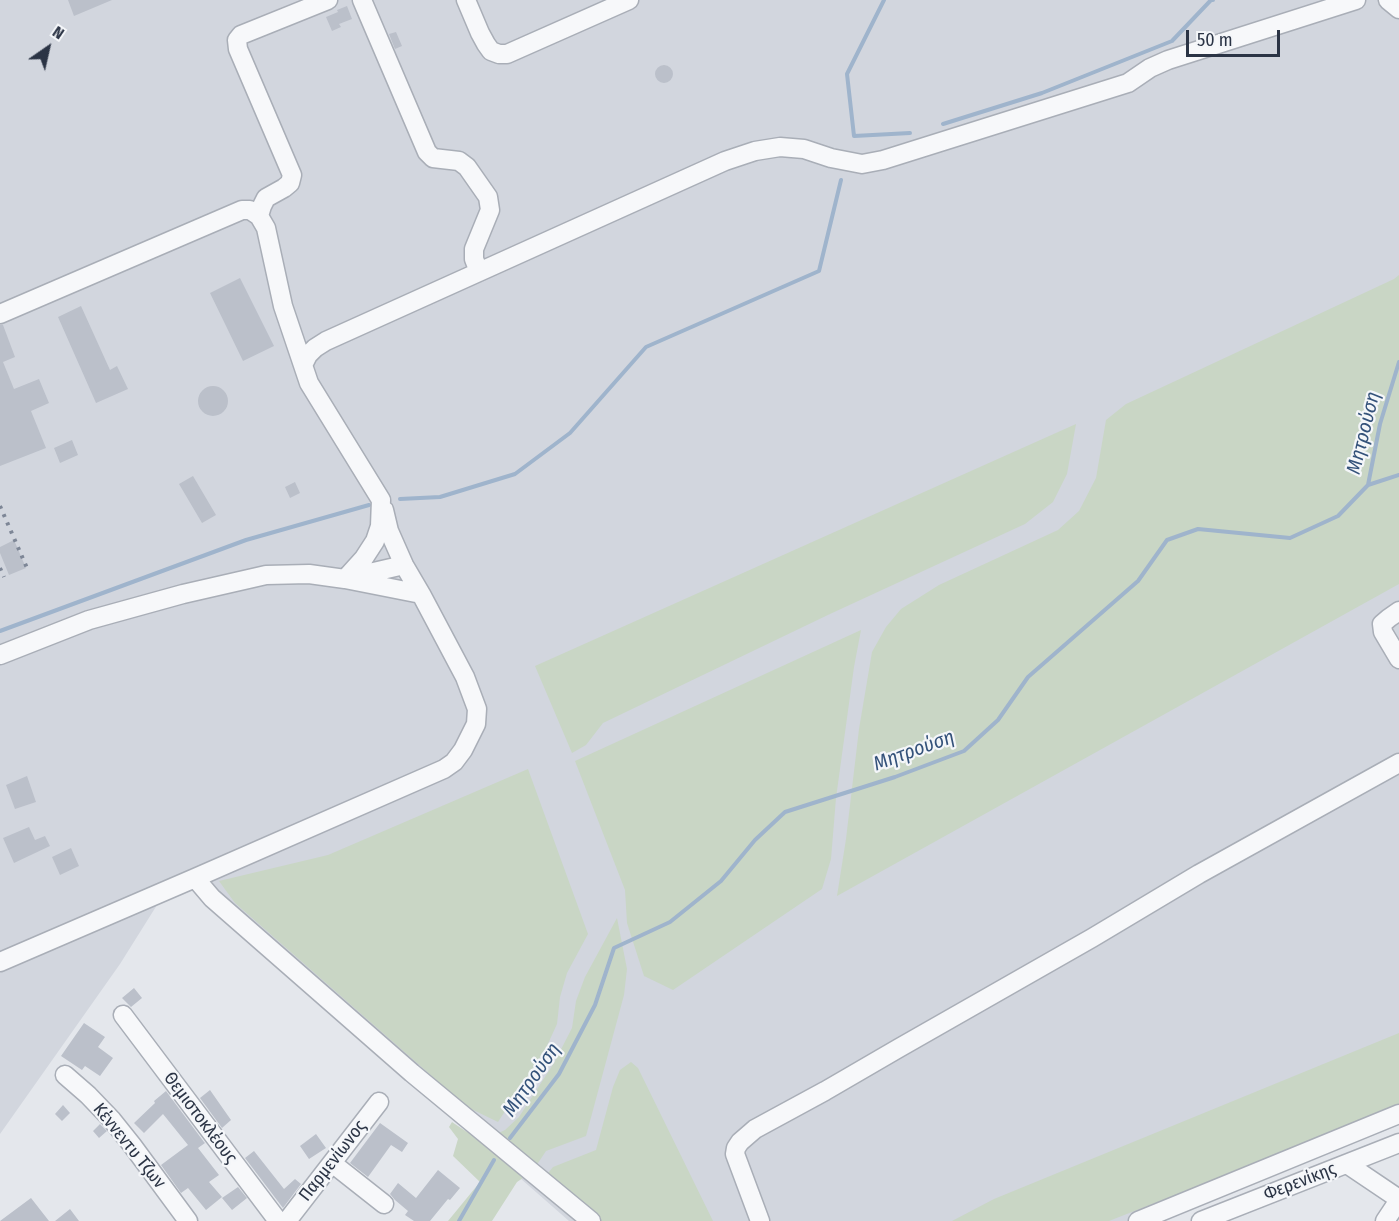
<!DOCTYPE html>
<meta charset="utf-8">
<style>
body{margin:0}
#map{position:relative;width:1399px;height:1221px;overflow:hidden;background:#e4e7ec;font-family:"Fira Sans Condensed",sans-serif}
canvas{display:block}
.north{position:absolute;left:18px;top:18px;width:60px;height:60px;-webkit-text-stroke:4px #f4f6f9;paint-order:stroke;rotate:34deg;font-size:16px;font-weight:700;line-height:24px;text-align:center;color:#2b3445}
.north::after{content:'';display:block;margin:auto;width:21px;height:27px;background:#2b3445;clip-path:polygon(50% 0,100% 100%,50% 72%,0 100%)}
.scale{position:absolute;left:1186px;top:30px;width:94px;height:27px;box-sizing:border-box;border:3px solid #2b3445;border-top:0;padding-left:8px;font-size:18px;line-height:21px;white-space:nowrap;color:#2b3445;-webkit-text-stroke:4px #f4f6f9;paint-order:stroke}
</style>
<div id="map">
<canvas width="1399" height="1221"></canvas>
<div class="north">N</div>
<div class="scale">50 m</div>
</div>
<script>
const g = document.querySelector('canvas').getContext('2d');
g.lineJoin = 'round';
function paint(path, color) { g.fillStyle = color; g.fill(path, 'evenodd'); }
const poly = rows => new Path2D(rows.map(r => 'M' + r).join(''));
function trace(path, color, width, dash) { g.strokeStyle = color; g.lineWidth = width; g.lineCap = dash ? 'butt' : 'round'; g.setLineDash(dash || []); g.stroke(path); }
function label(font, color, halo, rows, align = 'center') {
  g.font = font + ' "Fira Sans Condensed",sans-serif'; g.lineWidth = 4.5; g.setLineDash([]); g.textBaseline = 'middle'; g.strokeStyle = halo; g.fillStyle = color; for (const [text, x, y, turn = 0] of rows) {
    g.save(); g.translate(x, y); g.rotate((+turn || 0) * Math.PI / 180); g.textAlign = isNaN(turn) ? turn : align; if (halo) g.strokeText(text, 0, 0); g.fillText(text, 0, 0); g.restore();
  }
}
paint(poly([
 [0,0,1399,0,1399,1125,1161,1221,569,1221,189,888,157,905,120,964,0,1134]
]), '#d2d6de');
paint(poly([
 [1399,275,1399,584,837,896,846,839,859,729,872,652,886,627,901,609,939,585,1058,530,1079,511,1096,478,1106,420,1126,404,1394,279],
 [1076,424,1067,474,1053,502,1025,524,830,614,603,723,586,745,572,753,535,666],
 [861,630,854,667,836,798,831,859,822,889,673,990,644,976,627,923,625,890,575,761],
 [528,769,588,934,567,973,560,997,557,1024,546,1048,498,1122,467,1107,235,903,219,881,328,855],
 [617,918,627,969,624,995,586,1136,546,1151,532,1172,517,1182,492,1221,448,1221,480,1182,453,1156,458,1139,449,1127,452,1122,467,1132,488,1138,505,1130,519,1117,554,1063,572,1028,576,1001,585,977],
 [1399,1033,1399,1107,1109,1221,952,1221,994,1199],
 [631,1062,638,1068,713,1221,597,1221,545,1177,553,1167,596,1150,613,1087,620,1070]
]), '#c9d6c5');
trace(poly([
 [884,0,847,74,854,136,910,133],
 [943,124,1042,93,1172,41,1211,0,1213,0],
 [1368,485,1399,475],
 [400,499,440,497,515,474,570,433,646,347,819,271,841,180],
 [0,631,246,540,369,505],
 [510,1138,559,1074,595,1005,614,948,670,922,721,881,755,840,785,812,895,777,964,751,998,720,1028,677,1138,581,1167,540,1198,529,1290,538,1338,516,1368,485,1380,424,1399,362],
 [459,1221,494,1160]
]), '#9fb4cc', 4);
paint(poly([
 [68,0,112,0,74,16],
 [347,6,352,19,339,24,341,27,332,31,326,17,338,12,337,10],
 [396,32,402,46,395,49,389,34],
 '655 74a9 9 0 1 1 18 0a9 9 0 1 1-18 0Z',
 [240,278,274,346,243,361,210,293],
 [81,306,110,370,117,366,128,389,96,403,58,317],
 [0,325,3,325,15,357,3,362,14,389,39,379,49,403,31,411,46,448,0,466],
 '198 401a15 15 0 1 1 30 0a15 15 0 1 1-30 0Z',
 [72,440,78,455,60,463,54,448],
 [193,476,216,515,202,523,179,484],
 [295,482,300,493,290,498,285,487],
 [14,540,26,568,9,575,0,553,0,547],
 [27,776,36,802,15,809,6,785],
 [29,827,35,840,45,836,50,846,14,863,3,838],
 [71,848,79,866,60,875,52,857],
 [134,988,142,998,131,1007,122,998],
 [84,1023,105,1037,98,1047,113,1058,100,1076,85,1066,82,1070,61,1056],
 [210,1090,231,1120,222,1128,200,1098],
 [166,1091,204,1142,205,1143,198,1148,219,1175,209,1182,222,1197,206,1210,188,1188,181,1193,161,1165,188,1145,163,1114,144,1133,134,1123,155,1103,154,1101],
 [63,1105,70,1113,62,1121,55,1114],
 [380,1123,408,1143,402,1152,391,1145,368,1177,350,1163],
 [100,1124,107,1131,99,1138,93,1131],
 [316,1134,326,1148,309,1159,300,1146],
 [254,1151,284,1189,295,1179,301,1184,283,1208,245,1158],
 [438,1170,460,1188,450,1200,448,1199,430,1221,414,1221,405,1215,408,1211,395,1200,390,1194,398,1183,416,1198],
 [238,1187,247,1198,232,1210,222,1198],
 [31,1198,49,1221,0,1221],
 [70,1209,79,1221,55,1221]
]), '#bbc0ca');
const minor = poly([
 [362,0,427,152,433,158,459,161,467,167,488,197,490,210,474,249,474,259,479,272],
 [466,0,480,33,486,44,491,51,499,54,507,54,629,0],
 [1388,0,1399,9],
 [259,216,262,206,266,198,284,188,290,183,292,175,238,49,237,40,241,35,328,0],
 [0,314,242,210,250,210,259,216,266,228,283,306,309,383,381,500,380,526,375,541,364,558,345,579,309,574,266,575,183,594,89,620,0,655],
 [303,365,308,355,315,348,326,341,725,161,755,151,780,147,804,149,831,158,862,164,883,160,1128,83,1150,68,1168,60,1356,0],
 [352,577,404,565],
 [345,579,421,594],
 [1399,611,1389,618,1382,624,1383,632,1399,659],
 [195,878,212,898,412,1073,591,1221],
 [0,962,195,878,444,769,454,762,463,750,476,724,477,709,465,677,421,594,404,565,389,531,384,510],
 [123,1015,278,1221],
 [65,1075,88,1095,112,1120,132,1145,188,1221],
 [332,1163,384,1204],
 [1347,1164,1399,1199],
 [287,1221,379,1102],
 [760,1221,735,1154,736,1148,740,1142,755,1129,825,1091,899,1048,1092,938,1199,874,1399,763],
 [1138,1221,1399,1114],
 [1201,1221,1399,1143],
 [1385,1221,1399,1200]
]);
trace(minor, '#a9aeb7', 21);
trace(minor, '#f7f8fa', 18);
trace(poly([
 [0,506,27,568],
 [0,568,4,577]
]), '#7d8696', 4, [3, 6]);
label('18px', '#2b3445', '#f4f6f9', [
 ["Θεμιστοκλέους",200,1118,53],
 ["Κέννεντυ Τζων",129,1146,51],
 ["Παρμενίωνος",333,1161,-52],
 ["Φερενίκης",1300,1182,-21]
]);
label('italic 20px', '#34527a', '#f4f6f9', [
 ["Μητρούση",1364,433,-76],
 ["Μητρούση",914,751,-20],
 ["Μητρούση",532,1080,-55]
]);
</script>
